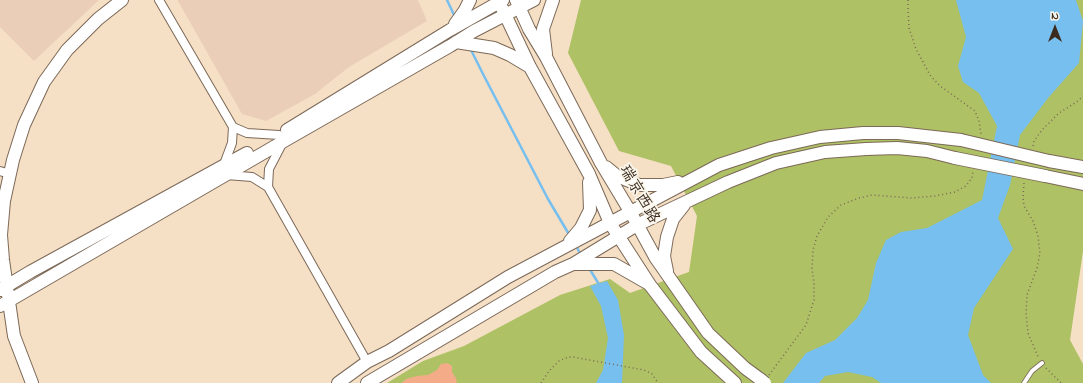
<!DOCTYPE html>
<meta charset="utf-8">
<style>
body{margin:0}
#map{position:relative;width:1083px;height:383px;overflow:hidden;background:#f5dfc5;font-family:"Indie Flower",sans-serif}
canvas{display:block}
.north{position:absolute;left:1035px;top:8px;width:40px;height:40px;-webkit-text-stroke:3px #fbf7ec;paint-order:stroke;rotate:0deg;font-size:11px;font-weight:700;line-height:16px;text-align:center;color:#3b2a1e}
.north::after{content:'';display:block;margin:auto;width:14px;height:18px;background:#3b2a1e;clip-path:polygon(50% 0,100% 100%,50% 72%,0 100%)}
</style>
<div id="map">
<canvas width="1083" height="383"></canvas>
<div class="north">N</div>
</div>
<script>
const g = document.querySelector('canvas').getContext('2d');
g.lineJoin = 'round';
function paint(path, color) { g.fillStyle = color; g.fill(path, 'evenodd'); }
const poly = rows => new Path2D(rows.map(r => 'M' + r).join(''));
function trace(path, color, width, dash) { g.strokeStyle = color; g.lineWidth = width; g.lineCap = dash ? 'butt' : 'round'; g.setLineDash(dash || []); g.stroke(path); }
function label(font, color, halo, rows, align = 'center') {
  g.font = font + ' "Indie Flower","LXGW WenKai TC",sans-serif'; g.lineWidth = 3.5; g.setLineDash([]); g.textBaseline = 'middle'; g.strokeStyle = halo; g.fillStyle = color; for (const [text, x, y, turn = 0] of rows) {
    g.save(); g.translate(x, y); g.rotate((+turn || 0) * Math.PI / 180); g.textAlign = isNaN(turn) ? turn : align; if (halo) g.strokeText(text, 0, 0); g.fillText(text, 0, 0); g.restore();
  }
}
paint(poly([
 [0,0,99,0,34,61,0,27],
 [178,0,418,0,427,21,349,67,315,94,266,121,242,114,178,1]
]), '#ebceb8');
paint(poly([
 [581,0,1083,0,1083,251,1070,340,1083,364,1083,383,387,383,423,361,464,346,560,295,610,279,630,293,689,272,697,216,671,166,619,151,568,53]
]), '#aec164');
paint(poly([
 [956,0,1076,0,1083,21,1079,63,1048,98,1020,135,1010,185,998,218,1013,249,974,308,968,335,983,375,991,383,881,383,872,377,848,372,825,376,819,383,783,383,806,353,835,340,857,318,868,300,876,263,886,240,901,232,927,228,982,200,997,126,979,93,963,82,958,66,966,37],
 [607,281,618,300,624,335,622,383,596,383,603,370,608,338,601,306,590,286]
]), '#76bfef');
trace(poly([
 [447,0,455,17],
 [470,48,483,74,548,199,570,236],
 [576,246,581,255],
 [589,268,600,286]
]), '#76bfef', 2.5);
paint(poly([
 [447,363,452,366,452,372,456,378,457,383,402,383,406,379,417,376,428,375,437,370,441,364]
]), '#f4ac88');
const lane = poly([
 [1024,383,1032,371,1042,363]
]);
const street = poly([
 [159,0,233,127],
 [223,167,232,143,233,127,247,133,279,135],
 [0,171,10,174],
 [226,175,252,177,268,187,269,169,283,142],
 [268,187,367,362]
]);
const secondary = poly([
 [516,0,529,29,546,57,601,163,631,213,655,257,708,333,745,368,760,379],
 [502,8,530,67,589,174,610,223,650,285,701,352,735,383],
 [455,24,465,10,470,0],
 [456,42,494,48,510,55,530,67],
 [546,54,543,29,553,0],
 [287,130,450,30,503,0],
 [1049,161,1083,167],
 [606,167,617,176,639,185,663,185,678,182],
 [1045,176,1083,184],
 [570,241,581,228,590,210,589,182],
 [573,264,614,264,649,284],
 [667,271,664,256,667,237,673,219,684,205],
 [0,290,30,272,247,153],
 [0,306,284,141,450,46,474,31,534,0],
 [32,383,14,336,3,260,1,235,4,201,13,160,24,125,44,82,67,50,98,19,122,0],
 [338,383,367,362,389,351,508,277,719,165,771,148,820,137,863,133,898,133,961,140],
 [367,383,555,272,573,264,637,225,728,182,776,163,825,152,866,149,897,148,927,151,955,158]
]);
trace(lane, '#7c6958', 5.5);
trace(street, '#7c6958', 10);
trace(secondary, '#7c6958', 14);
trace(poly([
 [908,0,908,7,909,28,916,49,930,75,940,86,975,111,979,121,981,134],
 [1033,146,1034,141,1042,130,1059,113,1078,101,1083,96],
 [1024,183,1023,197,1024,206,1033,221,1038,236,1040,253,1037,268,1027,295,1026,313,1028,333,1039,359],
 [1046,368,1061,383],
 [769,375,806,325,814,300,814,284,812,268,813,250,817,236,828,217,841,205,859,198,872,195,912,198,935,196,955,192,966,186,972,178,973,171],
 [541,383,549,371,559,361,568,357,573,357,644,370,652,374,658,383]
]), '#7c6958', 1.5, [1, 3]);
trace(lane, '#fff', 4);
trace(street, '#fff', 8);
trace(secondary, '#fff', 12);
const secondaryBridge = poly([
 [961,140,1049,161],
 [955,158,1045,176],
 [760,379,765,383]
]);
trace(secondaryBridge, '#7c6958', 14, []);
trace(secondaryBridge, '#fff', 12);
label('16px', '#3b2a1e', '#fbf7ec', [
 ["瑞京西路",638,195,60]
]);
</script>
